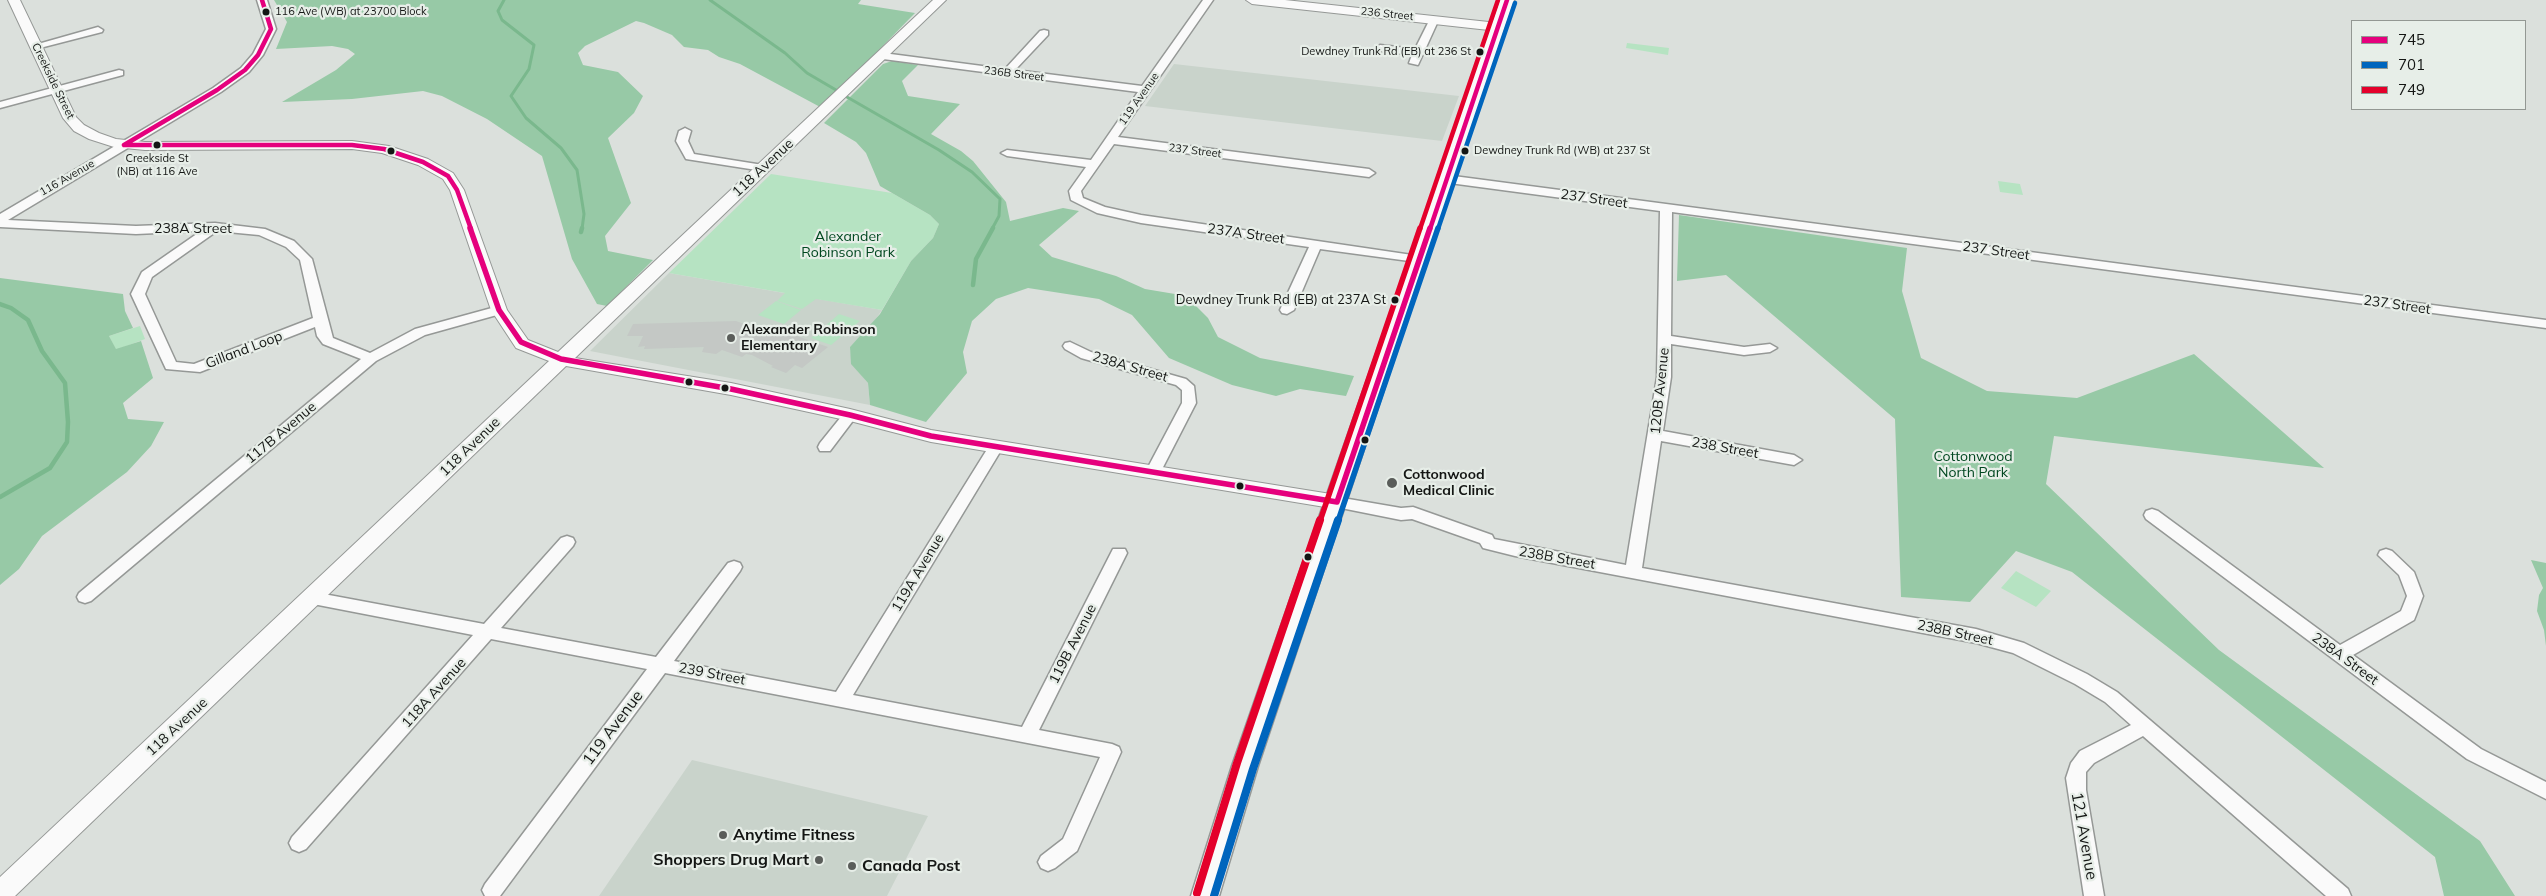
<!DOCTYPE html>
<style>
body{margin:0}
#map{position:relative;width:2546px;height:896px;overflow:hidden;background:#dbe0dc;font-family:Mulish,sans-serif}
canvas{display:block}
.legend{position:absolute;left:2351px;top:20px;width:175px;height:90px;box-sizing:border-box;background:#e7eee8;border:1px solid #939893;margin:0;padding:6px 9px;list-style:none;font-size:15px;color:#141614}
.legend li{display:flex;align-items:center;gap:10px;height:25px}
.legend b{width:25px;border:1px solid #939893}
</style>
<div id="map">
<canvas width="2546" height="896"></canvas>
<ul class="legend">
<li><b style="height:6px;background:#e5007d"></b>745</li>
<li><b style="height:6px;background:#0065bd"></b>701</li>
<li><b style="height:6px;background:#e4002b"></b>749</li>
</ul>
</div>
<script>
const g = document.querySelector('canvas').getContext('2d');
g.lineJoin = 'round';
function paint(path, color) { g.fillStyle = color; g.fill(path, 'evenodd'); }
const poly = rows => new Path2D(rows.map(r => 'M' + r).join(''));
function trace(path, color, width, dash) { g.strokeStyle = color; g.lineWidth = width; g.lineCap = dash ? 'butt' : 'round'; g.setLineDash(dash || []); g.stroke(path); }
function label(font, color, halo, rows, align = 'center') {
  g.font = font + ' Mulish,sans-serif'; g.lineWidth = 4.5; g.setLineDash([]); g.textBaseline = 'middle'; g.strokeStyle = halo; g.fillStyle = color; for (const [text, x, y, turn = 0] of rows) {
    g.save(); g.translate(x, y); g.rotate((+turn || 0) * Math.PI / 180); g.textAlign = isNaN(turn) ? turn : align; if (halo) g.strokeText(text, 0, 0); g.fillText(text, 0, 0); g.restore();
  }
}
paint(poly([
 [1174,64,1459,96,1442,141,1145,106],
 [669,273,882,310,868,330,850,347,852,364,868,383,870,405,590,351],
 [692,760,928,816,887,896,599,896]
]), '#c9d3cb');
paint(poly([
 [1627,43,1669,48,1668,55,1626,48],
 [771,174,892,193,930,215,939,224,933,238,911,261,882,310,816,299,802,309,777,301,785,293,669,273],
 [1998,181,2020,184,2023,195,2000,192],
 [776,301,801,310,784,324,758,315],
 [839,314,860,321,831,345,811,338],
 [140,326,145,339,116,350,109,336],
 [2016,571,2051,591,2036,607,2001,588]
]), '#b6e3c2');
paint(poly([
 [274,0,861,0,858,4,915,13,822,108,740,64,719,57,708,50,684,47,672,35,644,23,636,21,585,46,578,53,583,65,618,72,643,96,634,113,608,138,631,203,605,236,608,251,653,260,607,306,597,304,572,259,542,156,487,119,442,96,423,91,352,99,282,102,336,70,355,54,348,49,332,46,276,49,287,22],
 [892,61,918,65,902,81,908,96,960,104,931,134,961,151,973,161,1006,202,1010,221,1063,208,1079,211,1039,245,1052,257,1116,276,1145,289,1175,294,1191,301,1208,318,1218,337,1260,358,1354,376,1346,396,1300,389,1276,396,1232,385,1169,358,1132,315,1099,299,1028,288,996,299,972,321,963,352,967,373,926,422,870,405,868,383,851,364,850,347,880,314,911,261,933,238,939,224,930,215,880,186,866,153,856,142,824,123,883,64],
 [1679,215,1907,248,1902,291,1921,358,1987,391,2077,398,2194,354,2324,468,2054,436,2046,484,2219,650,2480,841,2515,896,2444,896,2435,857,2072,572,2016,551,1970,602,1901,597,1895,419,1726,275,1677,281],
 [0,278,123,294,125,311,133,328,109,336,116,349,141,341,153,378,123,403,128,419,164,422,151,446,127,472,42,536,19,569,0,585],
 [2531,560,2546,563,2546,646,2544,630,2537,611,2539,595,2543,588]
]), '#97c9a6');
trace(poly([
 [504,0,498,11,502,20,534,45,529,69,511,96,526,118,561,148,577,170,584,214,582,229],
 [710,0,785,53,807,73,836,90],
 [847,97,939,150,972,172,1000,199,999,216,992,229]
]), '#7ab88d', 3);
trace(poly([
 [581,232,582,228],
 [973,285,976,259,993,228],
 [0,304,11,308,28,320,42,351,65,383,68,422,67,442,50,468,0,497]
]), '#7ab88d', 4.5);
paint(poly([
 [736,321,772,334,777,329,828,347,802,368,795,365,786,373,771,367,773,366,752,355,746,354,742,357,722,350,716,354,702,352,704,347,644,349,645,346,638,347,643,336,627,336,633,324]
]), '#c4c8c5');
const minor = poly([
 [257,0,267,0,276,29,263,55,249,72,221,92,8,220,136,226,215,223,265,229,294,241,312,259,333,338,370,353,415,329,499,306,506,310,504,313,425,335,376,361,91,601,85,603,79,601,77,597,79,593,361,359,323,344,317,336,315,327,200,372,166,369,131,294,142,272,201,231,136,234,0,227,0,214,213,88,241,68,253,54,266,29,257,0],
 [217,231,259,235,286,247,300,260,313,318,194,364,176,362,145,294,152,277,217,231],
 [1203,0,1213,0,1118,137,1369,169,1375,173,1369,177,1114,144,1081,191,1083,198,1105,207,1141,215,1419,256,1425,260,1424,263,1320,249,1294,310,1287,314,1282,313,1280,310,1309,247,1141,223,1097,213,1071,200,1069,191,1086,167,1007,156,1001,153,1007,150,1091,160,1138,92,883,59,878,56,883,53,1005,69,1040,31,1044,30,1048,31,1048,35,1015,70,1142,86,1203,0],
 [1431,17,1439,19,1418,65,1409,63,1412,55,1380,51,1375,48,1380,45,1415,49,1431,17],
 [98,27,103,30,102,32,36,49,31,46,98,27],
 [119,70,123,71,123,75,0,108,0,102,119,70],
 [685,128,691,131,688,141,694,154,763,165,769,168,763,171,686,159,676,141,679,131,685,128],
 [1446,175,2546,320,2546,328,1672,212,1671,336,1744,347,1770,344,1777,348,1770,352,1744,355,1671,344,1671,377,1663,431,1794,455,1802,460,1794,465,1661,441,1642,568,1976,629,2024,643,2087,674,2117,692,2348,889,2351,896,2326,896,2143,736,2094,763,2086,772,2086,790,2104,896,2084,896,2066,778,2071,763,2080,751,2131,725,2105,702,2075,684,2013,653,1976,643,1515,556,1483,548,1480,543,1412,519,1401,520,1331,506,1329,502,1331,498,1337,497,1401,508,1413,507,1492,535,1494,539,1626,565,1657,377,1660,211,1442,182,1440,179,1446,175],
 [1070,342,1091,352,1186,379,1194,386,1196,403,1159,475,1149,475,1146,471,1182,403,1182,390,1176,385,1081,358,1065,349,1063,346,1065,343,1070,342],
 [850,410,857,415,855,418,830,451,820,451,818,447,820,443,845,412,850,410],
 [996,442,1003,447,853,695,1022,727,1113,549,1125,549,1127,553,1039,730,1112,744,1119,747,1121,752,1077,851,1055,868,1048,871,1041,868,1038,862,1041,856,1063,839,1100,757,665,673,500,896,485,896,482,890,485,884,647,669,491,639,306,849,299,852,292,849,289,843,292,837,473,635,313,604,307,602,305,598,307,594,313,592,484,624,561,538,567,536,573,538,575,542,573,546,501,628,656,657,728,563,734,561,740,563,742,567,740,571,674,661,836,692,991,443,996,442],
 [2152,509,2158,511,2340,645,2401,611,2407,596,2399,575,2378,555,2380,551,2386,549,2392,551,2414,572,2423,596,2416,615,2414,620,2353,655,2481,749,2546,782,2546,799,2467,759,2146,519,2144,515,2146,511,2152,509]
]);
const tertiary = poly([
 [8,0,20,0,76,117,84,125,99,133,116,139,145,142,352,141,389,146,428,159,453,173,464,190,507,310,528,340,558,352,933,0,946,0,575,358,731,383,850,409,931,430,1337,495,1344,497,1347,502,1344,507,1337,509,931,442,850,421,731,395,566,366,15,896,0,896,0,877,549,361,516,348,491,310,450,190,443,179,418,165,382,153,352,149,145,150,114,147,89,139,74,131,63,118,8,0],
 [1246,0,1285,0,1498,23,1504,27,1498,31,1252,4,1246,0]
]);
const secondary = poly([
 [1500,0,1514,0,1258,766,1219,896,1191,896,1232,766,1500,0]
]);
trace(minor, '#959896', 3);
trace(tertiary, '#959896', 2);
trace(secondary, '#959896', 3);
paint(minor, '#fafafa');
paint(tertiary, '#fafafa');
paint(secondary, '#fafafa');
trace(poly([
 [124,145,352,145,384,149,423,162,448,176,457,190,471,229],
 [124,145,217,90,245,70,258,55,271,29,262,0],
 [1430,229,1507,0]
]), '#e5007d', 4.5);
trace(poly([
 [470,228,499,310,521,342,561,359,731,389,850,415,931,436,1337,502],
 [1337,502,1430,228]
]), '#e5007d', 5.5);
trace(poly([
 [1438,229,1515,3]
]), '#0065bd', 4.5);
trace(poly([
 [1338,521,1438,228]
]), '#0065bd', 5.5);
trace(poly([
 [1214,896,1253,769,1338,520]
]), '#0065bd', 8);
trace(poly([
 [1420,229,1498,0]
]), '#e4002b', 4.5);
trace(poly([
 [1320,521,1420,228]
]), '#e4002b', 5.5);
trace(poly([
 [1197,893,1237,763,1320,520]
]), '#e4002b', 8);
for (const [x, y, r, color] of [
 [266,12,4.5,"#141614"],
 [1480,52,4.5,"#141614"],
 [157,145,4.5,"#141614"],
 [391,151,4.5,"#141614"],
 [1465,151,4.5,"#141614"],
 [1395,300,4.5,"#141614"],
 [731,338,5,"#5a5d5a"],
 [689,382,4.5,"#141614"],
 [725,388,4.5,"#141614"],
 [1365,440,4.5,"#141614"],
 [1392,483,6,"#5a5d5a"],
 [1240,486,4.5,"#141614"],
 [1308,557,4.5,"#141614"],
 [723,835,5,"#5a5d5a"],
 [819,860,5,"#5a5d5a"],
 [852,866,5,"#5a5d5a"]
]) { const dot = new Path2D(); dot.arc(x, y, r, 0, 2 * Math.PI); g.fillStyle = color; g.fill(dot); trace(dot, '#e7eee8', 2); }
label('11px', '#141614', '#e7eee8', [
 ["116 Ave (WB) at 23700 Block",275,12],
 ["Dewdney Trunk Rd (EB) at 236 St",1471,52,"right"],
 ["Dewdney Trunk Rd (WB) at 237 St",1474,151],
 ["Creekside St",157,159,"center"],
 ["(NB) at 116 Ave",157,172,"center"]
], 'left');
label('11px', '#141614', '#e7eee8', [
 ["236 Street",1387,14,6],
 ["236B Street",1014,74,7],
 ["Creekside Street",53,81,64],
 ["119 Avenue",1139,99,-55],
 ["237 Street",1195,151,7],
 ["116 Avenue",67,178,-30]
]);
label('13px', '#141614', '#e7eee8', [
 ["Dewdney Trunk Rd (EB) at 237A St",1386,300]
], 'right');
label('14px', '#141614', '#e7eee8', [
 ["118 Avenue",763,168,-43],
 ["237 Street",1594,199,8],
 ["238A Street",193,229],
 ["237A Street",1246,234,8],
 ["237 Street",1996,251,8],
 ["237 Street",2397,305,8],
 ["Gilland Loop",244,350,-21],
 ["238A Street",1130,367,16],
 ["120B Avenue",1660,391,-84],
 ["117B Avenue",281,433,-40],
 ["118 Avenue",470,447,-44],
 ["238 Street",1725,448,10],
 ["238B Street",1557,558,10],
 ["119A Avenue",918,573,-59],
 ["238B Street",1955,633,12],
 ["119B Avenue",1073,644,-63],
 ["238A Street",2345,659,36],
 ["239 Street",712,674,11],
 ["118A Avenue",434,693,-48],
 ["118 Avenue",177,727,-43]
]);
label('14px', '#014720', '#e7eee8', [
 ["Alexander",848,237],
 ["Robinson Park",848,253],
 ["Cottonwood",1973,457],
 ["North Park",1973,473]
]);
label('bold 14px', '#141614', '#e7eee8', [
 ["Alexander Robinson",741,330],
 ["Elementary",741,346],
 ["Cottonwood",1403,475],
 ["Medical Clinic",1403,491]
], 'left');
label('16px', '#141614', '#e7eee8', [
 ["119 Avenue",613,728,-53],
 ["121 Avenue",2084,836,80]
]);
label('bold 16px', '#141614', '#e7eee8', [
 ["Anytime Fitness",733,835],
 ["Shoppers Drug Mart",809,860,"right"],
 ["Canada Post",862,866]
], 'left');
</script>
